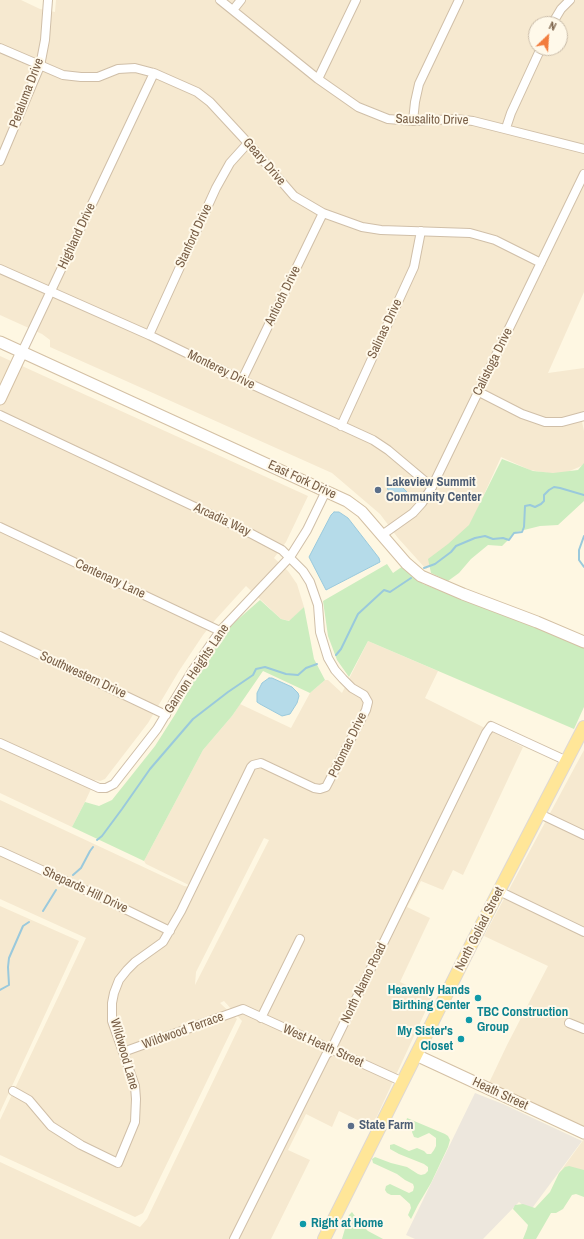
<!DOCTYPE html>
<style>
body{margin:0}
#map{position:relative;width:584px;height:1239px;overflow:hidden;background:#fef7e2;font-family:"Archivo Narrow",sans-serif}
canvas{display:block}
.north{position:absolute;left:528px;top:16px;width:40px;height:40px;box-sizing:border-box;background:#fff9ea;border:1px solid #c9bba8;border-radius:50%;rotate:25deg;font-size:11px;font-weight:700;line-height:16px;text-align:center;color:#785e46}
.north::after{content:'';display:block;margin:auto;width:14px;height:18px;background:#f27c3d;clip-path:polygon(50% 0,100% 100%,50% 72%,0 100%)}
</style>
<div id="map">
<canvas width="584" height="1239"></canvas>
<div class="north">N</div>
</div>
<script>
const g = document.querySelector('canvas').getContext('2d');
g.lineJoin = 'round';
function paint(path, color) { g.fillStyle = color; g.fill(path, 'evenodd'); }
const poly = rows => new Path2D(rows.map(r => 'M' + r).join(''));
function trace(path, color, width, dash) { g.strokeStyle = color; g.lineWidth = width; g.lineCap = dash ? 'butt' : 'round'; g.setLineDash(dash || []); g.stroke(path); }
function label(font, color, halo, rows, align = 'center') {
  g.font = font + ' "Archivo Narrow",sans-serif'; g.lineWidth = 4; g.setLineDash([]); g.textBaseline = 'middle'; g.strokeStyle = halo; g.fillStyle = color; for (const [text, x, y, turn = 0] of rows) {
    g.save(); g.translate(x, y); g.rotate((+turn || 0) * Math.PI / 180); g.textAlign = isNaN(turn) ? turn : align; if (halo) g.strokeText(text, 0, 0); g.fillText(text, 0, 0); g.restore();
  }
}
paint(poly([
 [0,0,21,0,40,9,55,12,56,0,584,0,584,292,548,373,584,368,584,411,580,413,584,431,584,465,560,475,530,470,501,457,468,530,426,569,398,538,380,514,332,473,50,347,50,340,42,334,0,315],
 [536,24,560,24,560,48,536,48],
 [0,356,308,496,286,542,274,558,288,571,297,584,304,607,290,621,281,619,246,586,216,619,203,635,179,671,148,723,105,779,100,781,95,780,85,802,72,827,0,793],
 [368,641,438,671,425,698,523,747,463,875,453,870,443,890,421,881,407,907,430,918,400,982,432,997,372,1127,339,1111,332,1127,306,1114,288,1150,310,1160,271,1239,0,1239,0,1162,140,1227,147,1219,242,1021,224,1001,220,1003,237,1019,143,1213,135,1217,0,1155,0,1120,86,938,0,899,0,800,184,886,195,888,146,864,144,861,203,750,232,716,240,704,291,728,310,693,325,680,328,680,342,693],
 [264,838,269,840,195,985,196,972],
 [584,750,584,1127,489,1083,507,1045,548,966,484,936],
 [0,906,79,941,0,1112],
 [584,1139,584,1191,560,1172]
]), '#f6e9d0');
paint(poly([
 [475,1093,503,1104,582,1141,530,1211,519,1202,483,1239,415,1239,406,1235]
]), '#ede7dd');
paint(poly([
 [502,459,533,471,553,473,578,470,584,463,584,501,558,525,540,526,516,532,502,546,488,545,471,559,459,573,448,581,431,573,428,559,448,544,469,525],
 [387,564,393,573,403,566,423,584,554,633,584,648,584,707,574,729,368,641,349,677,337,660,328,636,323,601],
 [260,600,281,619,289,621,304,607,314,659,325,680,310,693,263,671,232,716,203,750,144,861,72,827,85,802,99,806,112,800,155,746,176,713,198,673,227,629],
 [407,1118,445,1134,448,1136,450,1140,448,1147,431,1183,418,1205,411,1219,408,1215,411,1208,410,1204,400,1195,391,1195,387,1193,385,1190,386,1186,390,1184,409,1193,413,1191,414,1187,413,1184,405,1180,397,1174,373,1163,372,1159,375,1157,391,1163,407,1167,418,1174,421,1175,425,1174,428,1171,428,1167,424,1164,399,1154,390,1149,390,1145,394,1144,409,1151,417,1148,424,1151,427,1154,431,1154,434,1150,436,1146,436,1138,429,1133,418,1138,414,1137,412,1132,413,1128,410,1124,406,1122],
 [569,1166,584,1170,584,1197,576,1194,572,1195,563,1209,556,1213,551,1213,536,1239,523,1239,527,1229,528,1225,513,1209,515,1205,523,1204,535,1208,550,1192,559,1173,565,1167],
 [352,1212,359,1222,368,1231,383,1239,342,1239,349,1215]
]), '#ccedbf');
const water = poly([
 [392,482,396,486,402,487,407,492,405,495,402,497,397,497,394,500,391,499,391,493,388,490,387,487,388,484,392,482],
 [334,512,339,512,348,518,379,558,380,562,326,590,309,557,331,515,334,512],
 [269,678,272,678,292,687,298,693,299,696,297,703,290,714,282,716,260,704,257,702,257,693,262,683,269,678]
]);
paint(water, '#b5dbe9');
trace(water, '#9ac9dc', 1);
trace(poly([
 [584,536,579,550,579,560,584,567],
 [424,568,435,564,451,552,456,546,475,538,485,536,493,539,503,538,509,540,514,533,522,532,524,527,525,506,530,505,535,507,541,504,544,501,544,495,549,490,554,487,560,488,584,495],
 [336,655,341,649,358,614,384,590,390,592,411,578],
 [97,840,102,836,122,809,150,769,193,719,228,692,253,675,256,669,265,667,286,674,298,675,306,668,317,664],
 [73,875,81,868,90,851,93,847],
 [43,911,56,890],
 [0,990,9,985,8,967,9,958,23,926,29,922]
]), '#9ac9dc', 2);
const street = poly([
 [220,0,318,79,358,107,388,119,413,121,456,119,473,121,584,149],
 [233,10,241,0],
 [552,24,561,9,570,0],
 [0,48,63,75,81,77,98,77,118,69,135,68,154,73,197,92,210,102,248,143,294,196,323,213,362,227,381,230,470,233,495,240,541,263],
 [318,79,356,0],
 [413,121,415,102,419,84,459,0],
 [506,128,511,113,541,48],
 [0,161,40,66,45,40,48,0],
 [0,269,149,335,242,380,373,440,388,450,432,487],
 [149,335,216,188,230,163,248,143],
 [22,352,154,73],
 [242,380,323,213],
 [479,392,522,414,545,422,562,422,584,416],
 [0,415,248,532,282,550,303,571,310,582,318,605,320,632,328,658,335,670,343,679,352,688,364,695,368,702,366,710,326,787,320,789,314,788,261,763,253,765,251,767,181,911,163,942,135,962,127,970,119,980,114,993,112,1003,112,1021,135,1086,136,1099,135,1122,118,1163,81,1145,51,1126,29,1100,13,1091],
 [341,426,414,267,421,231],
 [0,527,220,631],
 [382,535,413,513,422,503,432,487,584,174],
 [0,636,166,715],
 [0,743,99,788,106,788,114,784,157,729,192,671,220,631,290,557,307,530,326,491],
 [540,814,584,835],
 [0,851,94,894,170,931],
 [499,891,584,932],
 [261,1018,300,939],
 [569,1023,584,1029],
 [123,1052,243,1009,403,1082],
 [234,1239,326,1055,331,1050,486,733,491,726,567,761]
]);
const secondary = poly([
 [0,342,347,501,362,512,406,563,421,576,463,594,537,622,584,642],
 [0,399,22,352],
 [416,1055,584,1133]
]);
const primary = poly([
 [324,1239,472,943,584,727]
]);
trace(street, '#d0bfa8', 10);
trace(secondary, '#d4c0a4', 13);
trace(primary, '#dfd8d3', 14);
trace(street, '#fff', 8);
trace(secondary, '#fff', 11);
trace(primary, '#ffe698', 12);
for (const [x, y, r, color] of [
 [378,490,4,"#5c6f8a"],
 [478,998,4,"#0f9aa8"],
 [469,1020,4,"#0f9aa8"],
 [461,1039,4,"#0f9aa8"],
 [351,1126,4,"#5c6f8a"],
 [303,1224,4,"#0f9aa8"]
]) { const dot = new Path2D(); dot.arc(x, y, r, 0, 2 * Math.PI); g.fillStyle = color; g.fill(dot); trace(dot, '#fff9ea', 1.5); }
label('13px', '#785e46', '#fff9ea', [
 ["Petaluma Drive",27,93,-69],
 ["Sausalito Drive",432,120,1],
 ["Geary Drive",264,162,49],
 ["Highland Drive",77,236,-65],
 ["Stanford Drive",194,236,-65],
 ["Antioch Drive",283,296,-64],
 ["Salinas Drive",385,329,-65],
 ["Calistoga Drive",493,362,-64],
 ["Monterey Drive",221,370,26],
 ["East Fork Drive",302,480,25],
 ["Arcadia Way",222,520,25],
 ["Centenary Lane",110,579,25],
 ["Gannon Heights Lane",197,669,-56],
 ["Southwestern Drive",83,675,25],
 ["Potomac Drive",348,745,-64],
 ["Shepards Hill Drive",85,890,25],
 ["North Goliad Street",480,929,-63],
 ["North Alamo Road",364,983,-64],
 ["Wildwood Terrace",183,1031,-20],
 ["West Heath Street",323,1046,24],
 ["Wildwood Lane",124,1054,74],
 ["Heath Street",500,1094,25]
]);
label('bold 13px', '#4e5e75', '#fff9ea', [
 ["Lakeview Summit",386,483],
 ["Community Center",386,498],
 ["State Farm",359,1126]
], 'left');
label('bold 13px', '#0d838f', '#fff9ea', [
 ["Heavenly Hands",470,991],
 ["Birthing Center",470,1006],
 ["TBC Construction",477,1013,"left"],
 ["Group",477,1028,"left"],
 ["My Sister's",453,1032],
 ["Closet",453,1047],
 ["Right at Home",311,1224,"left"]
], 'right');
</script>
